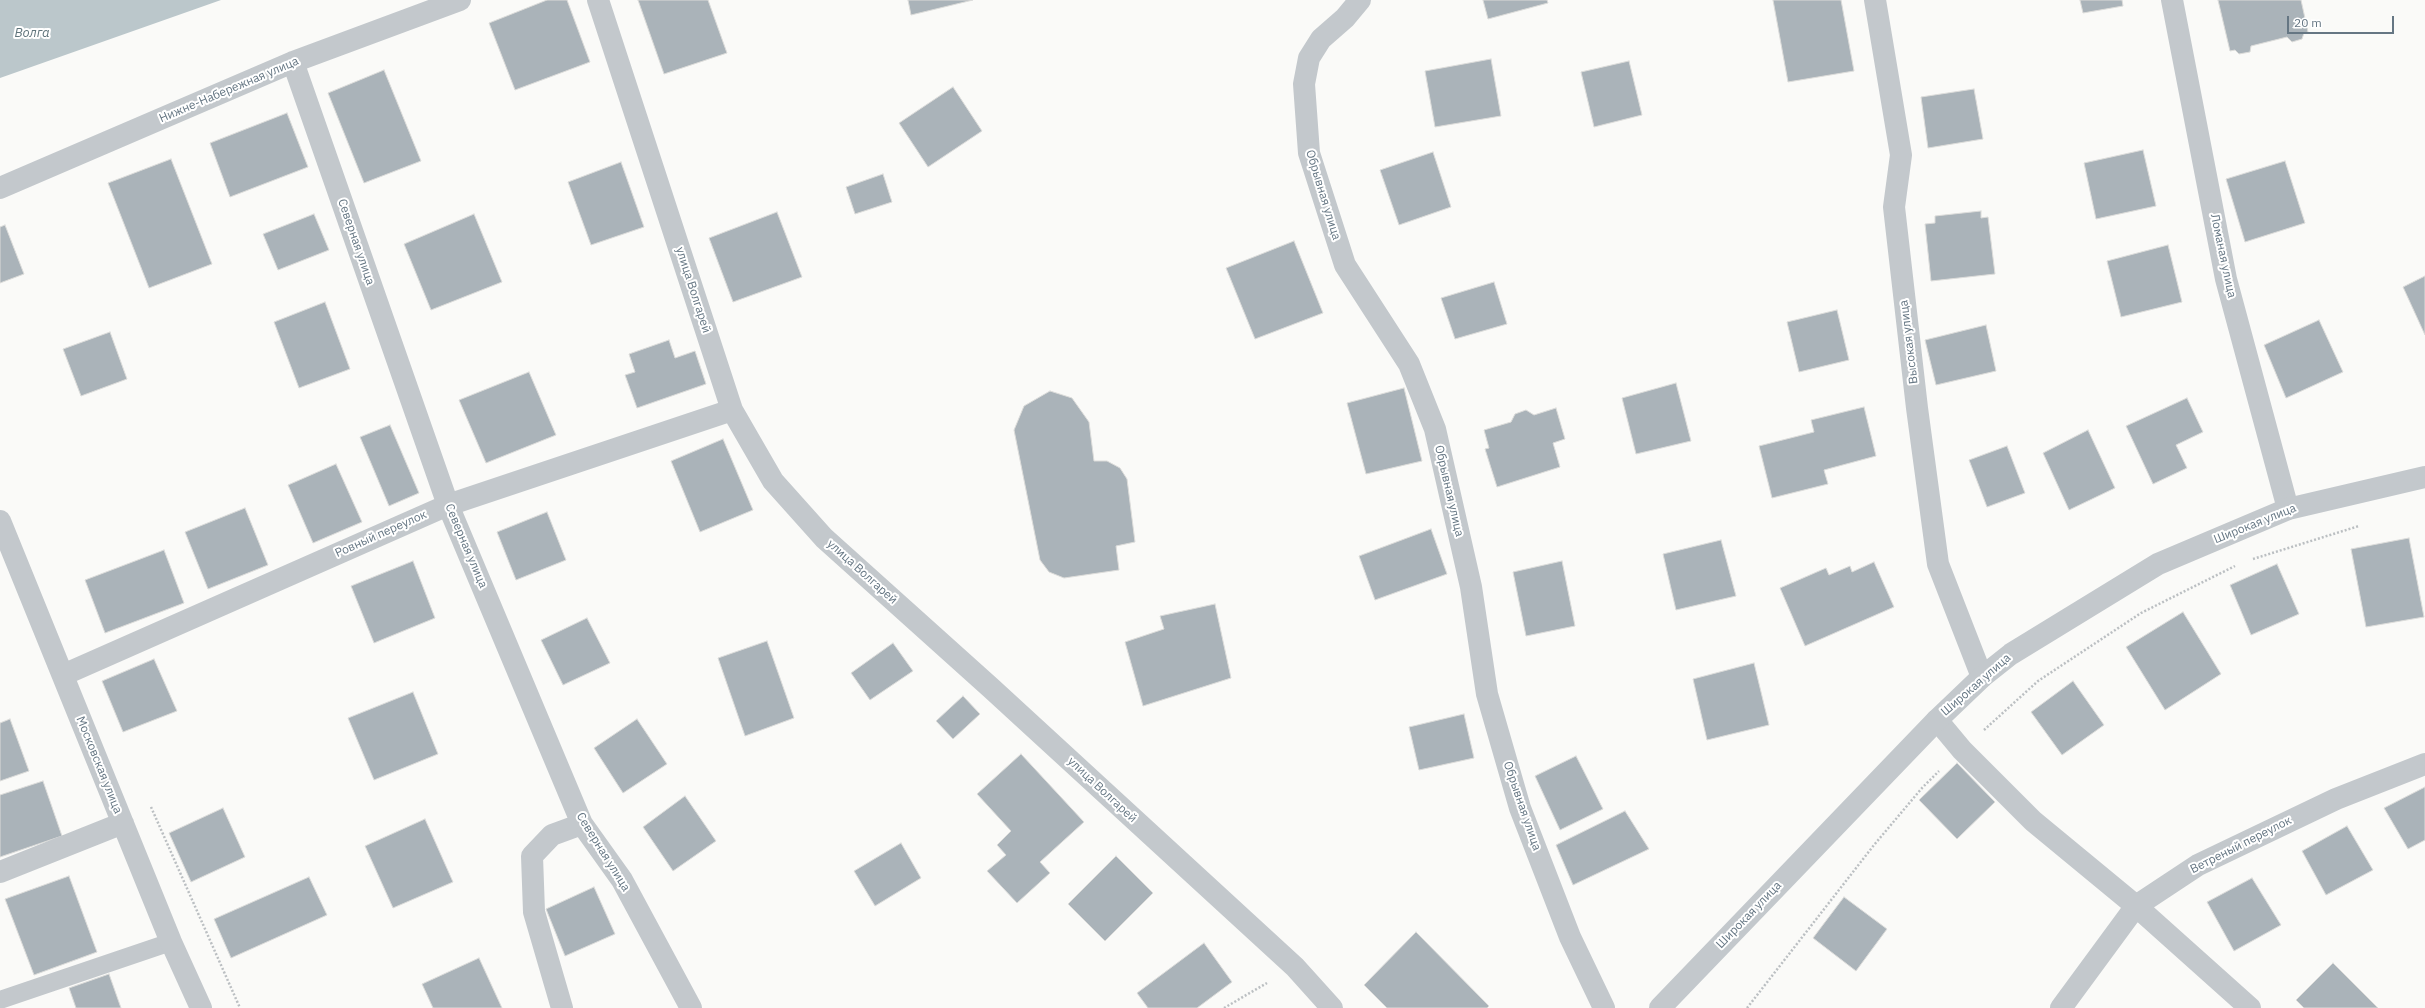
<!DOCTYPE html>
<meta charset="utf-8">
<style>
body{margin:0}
#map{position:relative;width:2425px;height:1008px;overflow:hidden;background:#fafaf8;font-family:"IBM Plex Sans",sans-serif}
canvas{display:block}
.scale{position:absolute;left:2287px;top:16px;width:107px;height:18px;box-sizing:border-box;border:2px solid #657683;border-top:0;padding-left:5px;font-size:12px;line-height:14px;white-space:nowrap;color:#657683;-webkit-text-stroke:3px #fff;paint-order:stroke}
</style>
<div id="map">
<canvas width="2425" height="1008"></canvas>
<div class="scale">20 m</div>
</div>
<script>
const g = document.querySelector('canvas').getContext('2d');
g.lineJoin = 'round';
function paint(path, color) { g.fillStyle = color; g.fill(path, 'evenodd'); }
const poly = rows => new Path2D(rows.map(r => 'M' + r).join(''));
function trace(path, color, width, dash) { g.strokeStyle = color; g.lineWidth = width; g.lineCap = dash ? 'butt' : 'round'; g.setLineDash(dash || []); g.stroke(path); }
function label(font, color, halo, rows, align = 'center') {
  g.font = font + ' "IBM Plex Sans",sans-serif'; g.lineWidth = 4; g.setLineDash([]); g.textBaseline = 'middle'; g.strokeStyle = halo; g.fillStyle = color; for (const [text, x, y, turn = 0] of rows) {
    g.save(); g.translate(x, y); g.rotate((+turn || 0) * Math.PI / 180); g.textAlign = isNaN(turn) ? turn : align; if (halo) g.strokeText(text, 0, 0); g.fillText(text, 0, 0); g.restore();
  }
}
paint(poly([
 [0,0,221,0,0,78]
]), '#bbc7cb');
const building = poly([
 [547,0,567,0,590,62,515,90,489,23,547,0],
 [638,0,708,0,727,53,664,74,638,0],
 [908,0,973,0,911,15,908,0],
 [1483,0,1547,0,1548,3,1488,19,1483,0],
 [1773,0,1841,0,1854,71,1788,82,1773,0],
 [2080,0,2122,0,2123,6,2083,13,2080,0],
 [2218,0,2301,0,2308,32,2304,33,2302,39,2292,42,2287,37,2251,46,2250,52,2239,54,2235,50,2230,51,2218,0],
 [1491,59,1501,116,1435,127,1425,71,1491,59],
 [1629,61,1642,115,1594,127,1581,72,1629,61],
 [384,70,421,161,364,183,328,93,384,70],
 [953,87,982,131,928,167,899,123,953,87],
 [1974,89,1983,139,1928,148,1921,97,1974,89],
 [287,113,308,167,230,197,210,143,287,113],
 [2143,150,2156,206,2096,219,2084,163,2143,150],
 [1433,152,1451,207,1399,225,1380,170,1433,152],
 [171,159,212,264,149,288,108,183,171,159],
 [2285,161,2305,223,2245,242,2226,179,2285,161],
 [621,162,644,227,591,245,568,182,621,162],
 [883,174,892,202,855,214,846,187,883,174],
 [1981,211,1981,218,1988,217,1995,274,1931,281,1925,224,1935,223,1935,216,1981,211],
 [777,212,802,277,733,302,709,238,777,212],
 [314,214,329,250,278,270,263,234,314,214],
 [474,214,502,282,431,310,404,244,474,214],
 [5,225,24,274,0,283,0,227,5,225],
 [1294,241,1323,313,1255,339,1226,268,1294,241],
 [2168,245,2182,302,2121,317,2107,261,2168,245],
 [2425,276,2425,335,2403,287,2425,276],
 [1494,282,1507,324,1455,339,1441,298,1494,282],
 [325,302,350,369,299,388,274,322,325,302],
 [1837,310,1849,360,1799,372,1787,322,1837,310],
 [2319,320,2343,372,2286,398,2264,345,2319,320],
 [1986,325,1996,371,1936,385,1925,340,1986,325],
 [110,332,127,379,81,396,63,349,110,332],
 [669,340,675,358,695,351,706,384,637,408,625,375,635,372,629,354,669,340],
 [529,372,556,435,486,463,459,400,529,372],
 [1676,383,1691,441,1636,454,1622,398,1676,383],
 [1404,388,1422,461,1366,474,1347,403,1404,388],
 [1050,391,1072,398,1089,422,1094,461,1107,461,1120,468,1127,479,1135,542,1116,546,1119,570,1064,578,1049,572,1040,560,1014,430,1024,406,1050,391],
 [2187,398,2203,432,2176,445,2187,468,2153,484,2126,426,2187,398],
 [1864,407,1876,456,1824,470,1828,484,1772,498,1759,446,1814,432,1811,420,1864,407],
 [1556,408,1565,439,1553,443,1560,467,1497,487,1485,449,1489,448,1484,430,1511,422,1515,414,1526,410,1534,415,1556,408],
 [390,425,419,493,389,506,360,437,390,425],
 [2088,430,2115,488,2069,510,2043,453,2088,430],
 [723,439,753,510,700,532,671,461,723,439],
 [2007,446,2025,493,1987,507,1969,460,2007,446],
 [336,464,362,522,313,543,288,485,336,464],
 [245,508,268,565,208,589,185,532,245,508],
 [547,512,566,560,516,580,497,532,547,512],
 [1431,529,1447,574,1375,600,1359,556,1431,529],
 [2409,538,2424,617,2366,627,2351,549,2409,538],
 [1721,540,1736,596,1676,610,1663,554,1721,540],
 [164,550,184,603,105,633,85,580,164,550],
 [413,561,435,618,374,643,351,586,413,561],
 [1562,561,1575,626,1526,636,1513,572,1562,561],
 [1874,562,1894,607,1805,646,1780,588,1826,568,1829,575,1850,566,1852,572,1874,562],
 [2277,564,2299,614,2251,635,2230,585,2277,564],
 [1215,604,1231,678,1143,706,1125,642,1164,629,1160,616,1215,604],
 [2183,612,2221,674,2165,710,2126,647,2183,612],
 [587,618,610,663,563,685,541,640,587,618],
 [767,641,794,718,745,736,718,658,767,641],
 [893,643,913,671,870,700,851,673,893,643],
 [154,659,177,711,123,732,102,681,154,659],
 [1754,663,1769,725,1707,740,1693,679,1754,663],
 [2073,681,2104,725,2062,755,2031,712,2073,681],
 [413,692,438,754,374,780,348,718,413,692],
 [963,696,980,714,953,739,936,721,963,696],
 [1464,714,1474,758,1419,770,1409,727,1464,714],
 [10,719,29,771,0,781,0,723,10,719],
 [637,719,667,764,623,793,594,748,637,719],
 [1021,754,1084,822,1040,862,1050,873,1017,903,987,871,1006,855,997,845,1011,831,977,794,1021,754],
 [1576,756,1603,809,1560,830,1535,776,1576,756],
 [1957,763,1995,802,1957,839,1919,800,1957,763],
 [43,781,62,836,0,857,0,795,43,781],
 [2425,787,2425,840,2408,849,2384,808,2425,787],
 [685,796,716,841,673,871,643,827,685,796],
 [223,808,245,857,191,882,169,833,223,808],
 [1625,811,1649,849,1573,885,1556,845,1625,811],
 [425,819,453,882,393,908,365,846,425,819],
 [2347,826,2373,870,2326,895,2302,851,2347,826],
 [901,843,921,878,875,906,854,871,901,843],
 [1116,856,1153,893,1105,941,1068,904,1116,856],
 [69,876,97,952,34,975,5,899,69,876],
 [309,877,327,915,231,958,214,919,309,877],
 [2252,878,2281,925,2234,951,2207,902,2252,878],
 [594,887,615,934,565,956,546,909,594,887],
 [1844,897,1887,929,1856,971,1813,938,1844,897],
 [1416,932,1489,1006,1487,1008,1387,1008,1364,985,1416,932],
 [1204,943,1232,982,1197,1008,1148,1008,1137,993,1204,943],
 [479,958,502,1008,433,1008,422,984,479,958],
 [2333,963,2378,1008,2304,1008,2296,1000,2333,963],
 [109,974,121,1008,76,1008,69,988,109,974]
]);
paint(building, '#aab3b9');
trace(building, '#dcdcda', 1);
trace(poly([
 [2253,559,2359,526],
 [1984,730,2038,681,2141,613,2235,566],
 [151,807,240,1008],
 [1224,1008,1267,983],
 [1747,1008,1874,845,1922,788,1939,771]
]), '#bbbfc2', 2.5, [2, 2]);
trace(poly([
 [0,1000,171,942]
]), '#c3c8cc', 18);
trace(poly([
 [598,0,732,410,773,481,824,538,991,688,1295,967,1332,1008],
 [1360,0,1345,18,1321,39,1309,58,1304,84,1309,153,1345,265,1409,364,1435,429,1471,587,1487,694,1520,808,1570,937,1604,1008],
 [1875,0,1901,155,1894,207,1917,408,1938,564,1982,677],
 [2172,0,2226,279,2288,509],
 [293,62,448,505,582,824,622,880,691,1008],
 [0,188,293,62,460,0],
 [0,521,171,942,201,1008],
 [63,675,448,505,732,410],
 [1937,720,1962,750,2033,821,2136,906,2250,1008],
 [0,872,123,823],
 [562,1008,534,912,532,856,552,835,582,824],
 [2061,1008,2136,906,2198,865,2336,799,2425,764]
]), '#c3c8cc', 22);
trace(poly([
 [1660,1008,1937,720,1982,677,2011,654,2158,564,2288,509,2425,477]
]), '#c3c8cc', 22);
label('12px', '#657683', '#fff', [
 ["Нижне-Набережная улица",229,90,-23],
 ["Обрывная улица",1323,195,73],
 ["Северная улица",356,242,71],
 ["Ломаная улица",2223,256,78],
 ["улица Волгарей",693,290,72],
 ["Высокая улица",1909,342,-97],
 ["Обрывная улица",1449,491,77],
 ["Широкая улица",2255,524,-22],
 ["Ровный переулок",381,534,-24],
 ["Северная улица",466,546,67],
 ["улица Волгарей",862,572,42],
 ["Широкая улица",1976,685,-41],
 ["Московская улица",99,765,68],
 ["улица Волгарей",1102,790,43],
 ["Обрывная улица",1522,806,71],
 ["Ветреный переулок",2241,845,-27],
 ["Северная улица",603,852,58],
 ["Широкая улица",1749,915,-46]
]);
label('italic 13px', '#60757c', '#fff', [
 ["Волга",32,33]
]);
</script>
